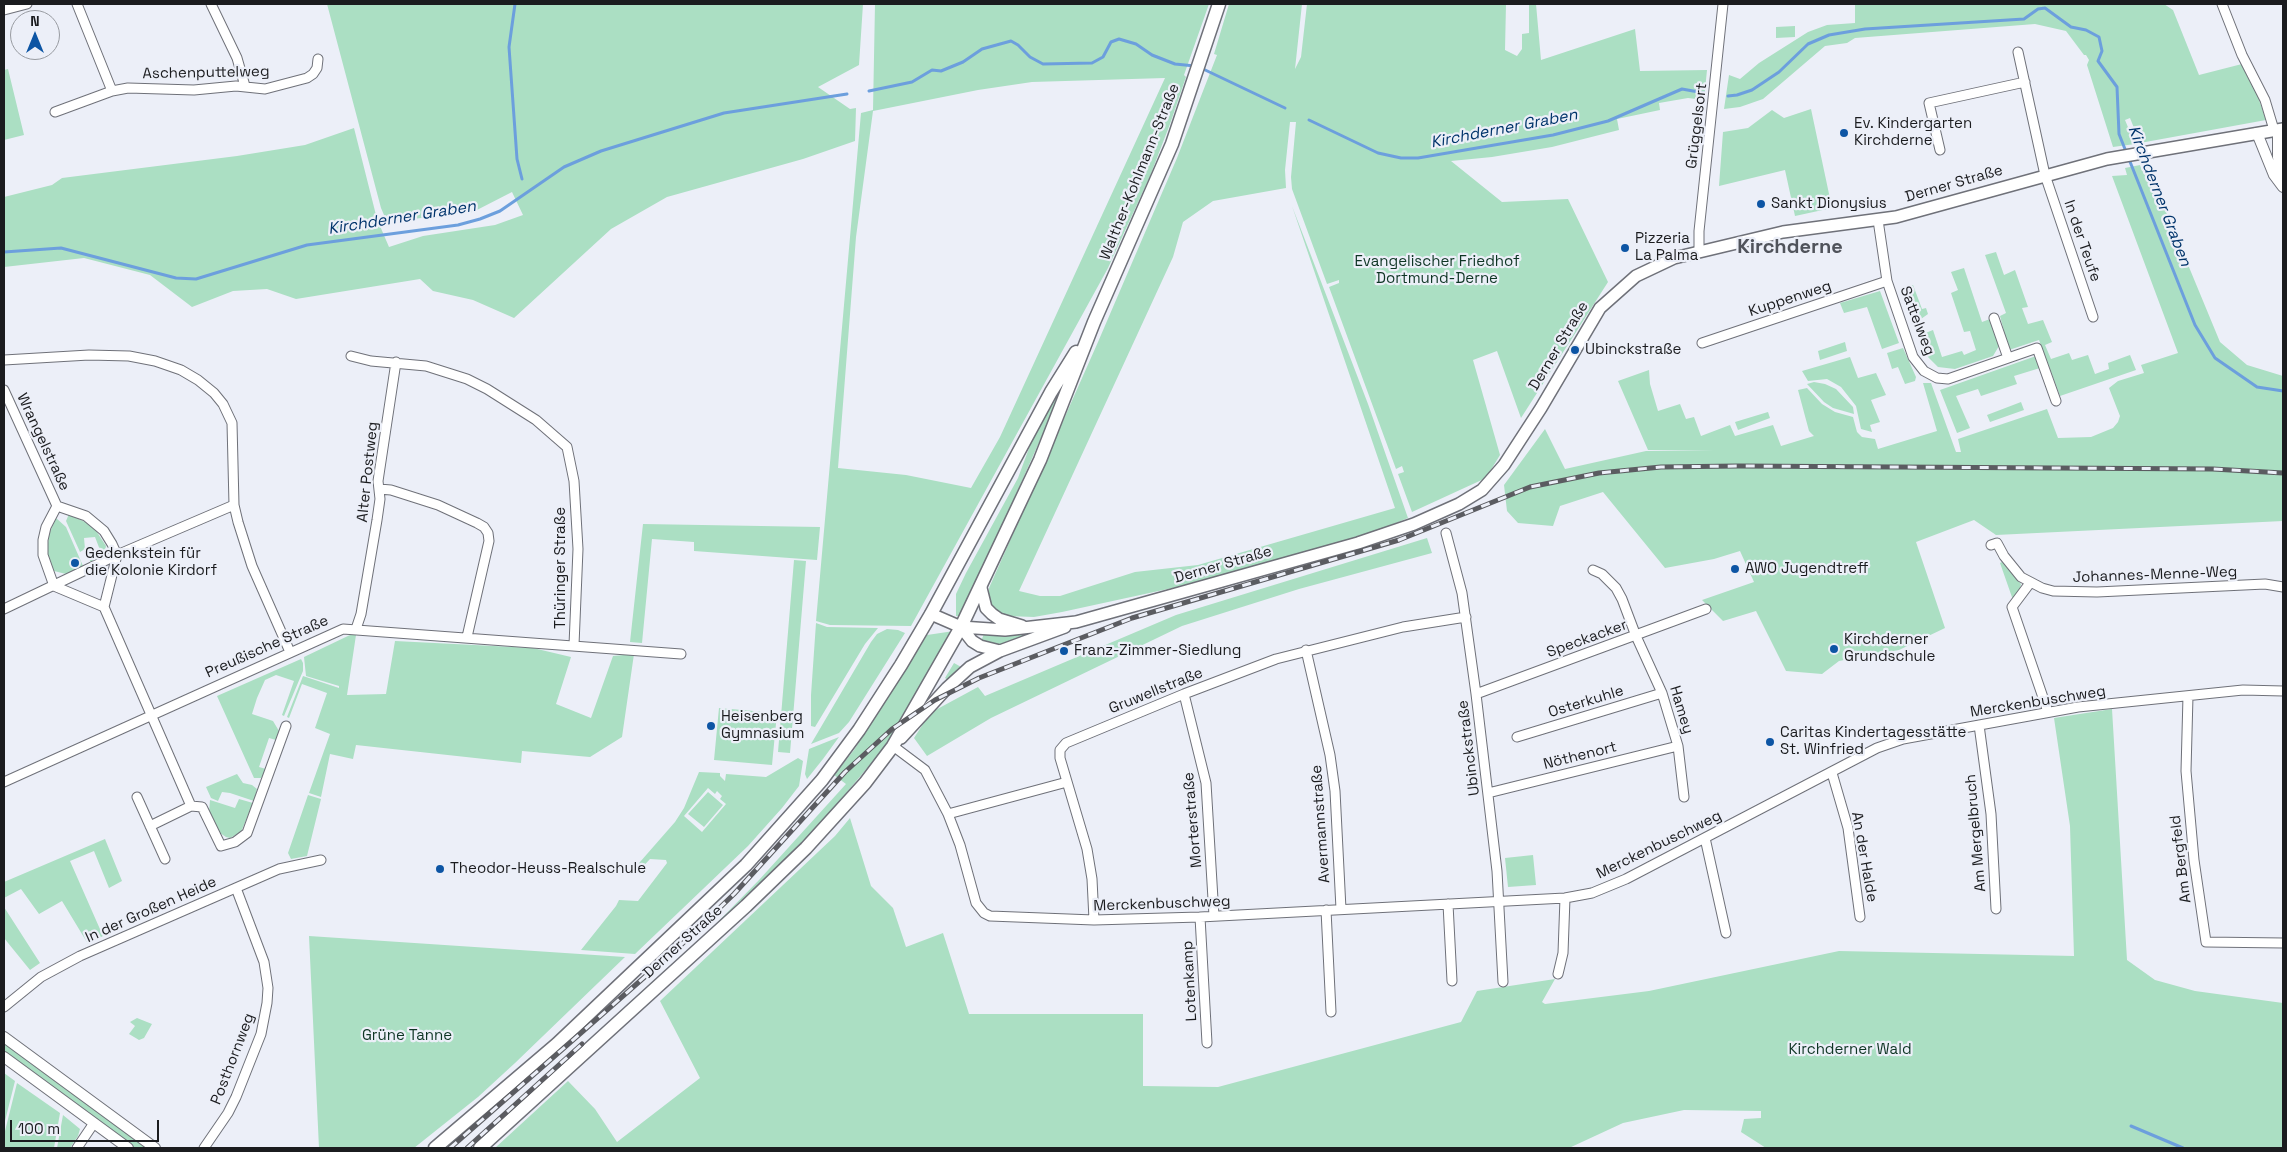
<!DOCTYPE html>
<meta charset="utf-8">
<style>
body{margin:0}
#map{position:relative;width:2287px;height:1152px;overflow:hidden;background:#eceff8;font-family:"Space Grotesk",sans-serif}
canvas{display:block}
.frame{position:absolute;inset:0;border:5px solid #1b1c1f;pointer-events:none}
.north{position:absolute;left:10px;top:10px;width:50px;height:50px;box-sizing:border-box;background:#eceff8;border:1px solid #989ba1;border-radius:50%;rotate:0deg;font-size:14px;font-weight:700;line-height:20px;text-align:center;color:#1b1c1f}
.north::after{content:'';display:block;margin:auto;width:18px;height:22px;background:#0d55a4;clip-path:polygon(50% 0,100% 100%,50% 72%,0 100%)}
.scale{position:absolute;left:10px;top:1120px;width:149px;height:22px;box-sizing:border-box;border:2px solid #1b1c1f;border-top:0;padding-left:6px;font-size:15px;line-height:18px;white-space:nowrap;color:#1b1c1f;-webkit-text-stroke:4px #eceff8;paint-order:stroke}
</style>
<div id="map">
<canvas width="2287" height="1152"></canvas>
<div class="frame"></div>
<div class="north">N</div>
<div class="scale">100 m</div>
</div>
<script>
const g = document.querySelector('canvas').getContext('2d');
g.lineJoin = 'round';
function paint(path, color) { g.fillStyle = color; g.fill(path, 'evenodd'); }
const poly = rows => new Path2D(rows.map(r => 'M' + r).join(''));
function trace(path, color, width, dash) { g.strokeStyle = color; g.lineWidth = width; g.lineCap = dash ? 'butt' : 'round'; g.setLineDash(dash || []); g.stroke(path); }
function label(font, color, halo, rows, align = 'center') {
  g.font = font + ' "Space Grotesk",sans-serif'; g.lineWidth = 4.5; g.setLineDash([]); g.textBaseline = 'middle'; g.strokeStyle = halo; g.fillStyle = color; for (const [text, x, y, turn = 0] of rows) {
    g.save(); g.translate(x, y); g.rotate((+turn || 0) * Math.PI / 180); g.textAlign = isNaN(turn) ? turn : align; if (halo) g.strokeText(text, 0, 0); g.fillText(text, 0, 0); g.restore();
  }
}
paint(poly([
 [327,4,863,4,859,65,818,87,850,109,856,108,855,141,803,159,667,197,611,229,514,318,473,300,433,291,420,279,296,299,267,289,233,291,192,307,150,275,84,258,4,267,4,197,52,185,62,178,237,156,305,145,354,128,377,219,389,247,423,236,495,225,523,215,512,192,473,212,387,222,381,208],
 [875,4,1209,4,1184,75,1186,77,1170,124,1150,176,1108,268,911,626,830,625,816,621,861,113,873,110],
 [1165,78,1000,437,971,488,906,475,838,468,856,237,873,111,978,90,1032,82],
 [1229,4,1302,4,1295,69,1301,57,1307,4,1506,4,1505,50,1517,56,1522,49,1522,34,1529,33,1529,4,1536,4,1541,60,1635,29,1640,71,1707,70,1704,100,1688,98,1659,103,1660,110,1617,119,1619,130,1552,147,1492,157,1451,161,1502,202,1568,199,1608,282,1521,418,1497,351,1473,360,1500,455,1486,478,1412,512,1398,474,1404,472,1402,466,1396,469,1329,287,1339,283,1339,280,1327,284,1292,189,1291,177,1296,122,1290,122,1285,170,1286,188,1213,201,1183,222,1173,257,1019,591,1040,596,1060,596,1135,572,1198,565,1395,508,1292,206,1368,404,1408,518,1374,532,1200,582,1062,612,1034,617,1007,616,999,612,992,606,988,597,989,588,1098,342,1177,158,1217,55,1214,54],
 [1855,4,2164,4,2173,10,2199,75,2242,64,2254,85,2266,120,2140,143,2130,118,2125,120,2135,144,2113,147,2087,65,2089,60,2086,55,2084,55,2066,31,2035,24,1855,38,1847,43,1825,46,1763,99,1740,107,1724,109,1729,75,1740,79,1759,63,1808,32,1827,25,1855,23],
 [1795,26,1795,37,1776,38,1776,27],
 [8,69,24,135,4,140,4,70],
 [1772,110,1784,118,1811,109,1832,208,1795,216,1785,170,1719,186,1723,132,1748,128],
 [2140,165,2142,171,2151,169,2155,185,2220,342,2247,365,2283,376,2283,521,1996,535,1974,520,1916,542,1945,628,1899,650,1839,661,1822,674,1786,671,1756,611,1723,621,1702,600,1754,582,1740,551,1714,559,1665,568,1603,492,1560,506,1553,526,1518,523,1507,511,1504,485,1545,429,1565,469,1646,451,1714,451,1648,450,1618,381,1649,370,1650,384,1658,411,1680,404,1686,419,1694,417,1701,436,1730,425,1735,436,1773,425,1781,446,1814,436,1809,431,1798,390,1807,388,1822,404,1835,412,1853,417,1857,432,1862,437,1875,439,1878,449,1937,431,1923,383,1931,383,1956,452,1961,452,1958,439,2047,409,2058,438,2091,437,2113,428,2118,422,2120,416,2109,388,2118,381,2144,373,2141,365,2178,353,2112,176,2127,175,2125,168],
 [1996,252,2004,275,2015,270,2028,307,2022,308,2028,324,2043,320,2052,342,2045,345,2051,359,2069,353,2072,360,2088,355,2095,374,2109,369,2108,363,2130,355,2136,370,2060,396,2039,340,2009,350,2000,316,2006,313,1985,255],
 [1964,268,1982,322,1990,319,1999,346,1993,356,1955,369,1938,367,1927,356,1918,336,1933,330,1942,357,1962,351,1964,355,1976,350,1970,331,1964,332,1951,293,1958,290,1951,272],
 [1913,285,1922,309,1926,308,1928,314,1914,324,1902,289],
 [1880,291,1899,343,1882,349,1867,307,1844,313,1840,303],
 [1845,342,1847,351,1820,360,1818,351],
 [1903,348,1916,377,1915,381,1905,384,1898,367,1892,369,1887,353],
 [1080,350,962,616,956,616,956,594,966,573,1018,478,1035,432],
 [2036,356,2040,368,2014,376,2017,384,1981,396,1978,389,1956,396,1970,428,1957,433,1940,390],
 [1850,357,1858,378,1876,373,1886,395,1871,400,1880,422,1870,425,1872,432,1861,429,1856,406,1841,387,1827,379,1808,381,1802,371],
 [1814,382,1825,384,1836,389,1853,407,1854,414,1833,408,1824,402,1807,384],
 [2021,402,2024,410,1990,422,1987,415],
 [1768,412,1770,418,1738,430,1735,422],
 [69,514,93,526,106,546,104,556,91,563,88,556,90,554,92,555,100,550,95,537,84,538,85,549,80,552,66,521],
 [56,518,66,527,83,566,66,574,54,571,47,552,49,534],
 [643,524,820,527,817,560,694,551,694,542,652,539,642,643,630,642],
 [1427,538,1432,553,1299,589,1182,626,991,718,927,756,914,738,930,713,978,687,985,696,1176,615],
 [794,560,806,561,790,753,778,752],
 [2002,562,2021,584,2020,589,2013,600,2000,563],
 [816,623,827,627,878,628,865,644,815,727,811,726,811,695],
 [887,629,898,630,905,633,849,722,839,733,811,744,871,642,877,634],
 [954,631,898,729,883,749,817,828,707,933,759,880,846,784,834,775,854,750,927,635],
 [1031,633,1031,636,996,646,981,641,984,634],
 [350,635,356,635,347,695,386,694,395,641,533,648,571,657,556,704,591,718,613,656,634,654,622,737,590,757,522,751,521,763,356,745,353,759,330,754,321,797,309,793,330,734,315,728,327,693,302,684,289,718,287,717,303,676,339,688,339,686,306,676,304,657],
 [301,659,303,663,303,671,284,716,282,715,294,681,276,675,265,680,257,698,252,714,273,721,279,731,276,740,269,738,259,767,266,769,263,775,261,778,254,778,217,696],
 [954,663,963,668,948,680,945,678],
 [719,708,777,713,772,765,714,760],
 [2112,709,2127,960,2155,980,2195,991,2283,1003,2283,1148,1766,1148,1741,1132,1744,1119,1761,1118,1761,1111,1684,1110,1623,1123,1569,1148,495,1148,568,1081,595,1109,617,1142,700,1078,660,1001,835,836,850,818,871,886,893,908,906,947,943,933,969,1014,1143,1014,1143,1086,1218,1087,1461,1022,1477,991,1555,979,1542,1002,1545,1004,1649,991,1839,951,2074,956,2070,826,2054,718],
 [839,737,823,759,807,779,805,774,809,749],
 [798,758,803,761,799,786,782,808,748,846,635,954,581,950,616,906,619,900,638,901,667,863,666,860,650,859,637,873,633,870,675,822,684,808,699,772,720,773,720,776,725,781,726,774,766,777],
 [708,788,715,794,717,791,722,796,720,799,726,804,702,832,684,816],
 [237,774,243,783,252,785,257,789,254,801,230,793,222,792,218,801,211,798,206,787],
 [708,792,723,805,704,827,688,814],
 [308,795,321,799,307,856,291,859,288,853],
 [239,799,253,803,241,832,230,838,226,837,217,831,209,812,210,800,235,808],
 [105,839,122,881,109,888,94,851,70,861,103,936,88,944,62,901,39,914,21,889,4,898,4,882],
 [1533,855,1536,885,1508,887,1505,858],
 [4,907,40,963,30,970,4,938],
 [309,936,625,957,515,1063,478,1097,414,1148,319,1148],
 [137,1018,152,1024,144,1038,139,1040,129,1034,135,1026,130,1022],
 [4,1042,150,1148,135,1148,4,1053],
 [4,1073,15,1081,4,1125],
 [17,1083,60,1113,54,1148,4,1148,4,1135],
 [63,1115,80,1129,78,1136,70,1148,57,1148]
]), '#abdfc3');
trace(poly([
 [515,4,509,47,517,159,522,179],
 [1201,68,1285,108],
 [869,91,912,82,932,70,941,71,963,62,982,49,1011,41,1018,45,1030,57,1043,64,1092,63,1103,57,1111,42,1119,39,1136,44,1152,55,1175,64,1195,66],
 [1728,96,1737,95,1752,90,1779,72,1808,44,1829,35,1865,29,2024,19,2038,9,2045,8,2071,27,2086,30,2099,37,2102,51,2098,61,2117,87,2119,134,2195,325,2215,358,2257,387,2283,391],
 [1309,120,1378,153,1401,158,1418,158,1553,135,1608,121,1682,89,1704,93],
 [4,252,61,248,176,278,196,279,307,245,458,225,480,219,500,211,564,167,601,151,724,113,847,94],
 [2131,1126,2183,1148]
]), '#6c9fdd', 3);
const minor = poly([
 [77,4,112,91],
 [211,4,237,58,245,86],
 [2222,4,2242,55,2265,100,2274,130],
 [4,10,27,4],
 [2018,52,2045,175,2093,317],
 [55,112,112,91,128,88,194,90,236,86,265,89,307,78,313,74,317,68,318,59],
 [1940,150,1929,103,2025,82],
 [1878,220,1887,281,1913,357,1924,371,1937,378,1948,379,2037,348,2056,401],
 [1699,251,1699,231,1723,4],
 [1994,318,2008,358],
 [1702,343,1887,281],
 [351,356,371,361,426,366,467,379,487,389,536,420,567,447,574,481,578,549,574,645],
 [4,360,89,355,129,356,155,361,181,370,198,380,214,393,223,404,232,423,234,505,238,522,252,566,290,652],
 [4,390,57,506,86,516,104,531,112,544,117,555,104,607,191,806,202,807,221,846,235,842,247,833,286,726],
 [379,489,391,490,438,505,477,523,484,527,488,533,489,541,467,637],
 [57,506,46,527,43,540,43,555,54,586,104,607],
 [1446,533,1462,593,1476,694,1497,871,1503,982],
 [1991,545,1997,543,2004,556,2021,577,2042,588,2053,591,2097,592,2265,584,2283,587],
 [1593,570,1602,574,1616,588,1622,599,1636,636,1662,693,1678,746,1684,797],
 [2030,583,2012,607,2048,712],
 [4,609,117,555,234,505],
 [356,629,361,614,377,520,380,499,378,481,396,362],
 [1306,650,1330,755,1335,791,1341,909],
 [1184,694,1206,783,1214,916],
 [1476,694,1706,609],
 [2188,696,2186,771,2194,860,2206,942,2283,943],
 [1979,725,1991,814,1996,909],
 [1517,737,1662,693],
 [893,746,925,770,948,814,960,845,976,903,984,913,990,916,1094,920,1200,917,1565,898,1592,893,1626,879,1877,748,1903,739,2078,707,2243,690,2283,691],
 [1832,773,1848,828,1860,917],
 [4,782,343,629,681,654],
 [1488,793,1678,746],
 [137,797,165,859],
 [948,814,1067,782],
 [150,826,191,806],
 [1705,838,1726,933],
 [1448,904,1452,981],
 [1326,910,1331,1012],
 [1200,917,1207,1043],
 [1094,920,1092,879,1087,849,1060,758,1060,750,1066,743,1184,694,1276,659,1403,627,1466,617],
 [1558,974,1563,953,1565,898],
 [4,1007,41,977,80,956,279,869,321,860],
 [77,1148,94,1123],
 [204,1148,228,1113,236,1097,261,1034,267,1003,268,988,264,962,236,888]
]);
const tertiary = poly([
 [2278,130,2278,157,2282,184],
 [2257,133,2274,175,2283,187],
 [4,1037,155,1148],
 [4,1057,128,1148]
]);
const secondary = poly([
 [981,588,986,608,992,614,999,619,1022,626],
 [931,614,961,627,972,641,980,646,1000,651],
 [961,627,1005,630,1076,622,1358,543,1414,524,1459,504,1482,490,1504,465,1541,408,1600,308,1636,276,1674,258,1783,232,1896,217,2107,159,2283,129],
 [901,738,947,688,970,667,1000,651,1065,627]
]);
const primary = poly([
 [435,1148,557,1044,746,865,822,780,859,730,901,665,931,614,1051,392,1076,352],
 [480,1148,746,906,806,848,865,783,893,746,961,627,1040,460,1094,322,1172,144,1219,4]
]);
trace(minor, '#6f7179', 11);
trace(tertiary, '#6f7179', 12);
trace(secondary, '#6f7179', 14);
trace(primary, '#6f7179', 15);
trace(minor, '#fff', 9);
trace(tertiary, '#fff', 10);
trace(secondary, '#fff', 11);
trace(primary, '#fff', 12);
const rail = poly([
 [450,1148,681,945,734,894,845,772,892,729,935,700,979,678,1132,618,1399,540,1530,487,1599,473,1661,467,1738,466,2213,469,2283,473],
 [467,1148,582,1044]
]);
trace(rail, '#5b5c61', 5);
trace(rail, '#eceff8', 3, [9]);
for (const [x, y, r, color] of [
 [1844,133,5,"#0d55a4"],
 [1761,204,5,"#0d55a4"],
 [1625,248,5,"#0d55a4"],
 [1575,350,5,"#0d55a4"],
 [75,563,5,"#0d55a4"],
 [1735,569,5,"#0d55a4"],
 [1834,649,5,"#0d55a4"],
 [1064,651,5,"#0d55a4"],
 [711,726,5,"#0d55a4"],
 [1770,742,5,"#0d55a4"],
 [440,869,5,"#0d55a4"]
]) { const dot = new Path2D(); dot.arc(x, y, r, 0, 2 * Math.PI); g.fillStyle = color; g.fill(dot); trace(dot, '#eceff8', 2); }
label('15px', '#1b1c1f', '#eceff8', [
 ["Aschenputtelweg",206,73,-1],
 ["Grüggelsort",1697,126,-83],
 ["Walther-Kohlmann-Straße",1140,172,-68],
 ["Derner Straße",1954,184,-16],
 ["In der Teufe",2082,241,71],
 ["Kuppenweg",1790,299,-18],
 ["Sattelweg",1917,321,69],
 ["Derner Straße",1559,346,-59],
 ["Wrangelstraße",43,442,65],
 ["Alter Postweg",368,472,-84],
 ["Derner Straße",1223,565,-16],
 ["Thüringer Straße",561,568,-90],
 ["Johannes-Menne-Weg",2155,575,-2],
 ["Speckacker",1587,639,-20],
 ["Preußische Straße",267,647,-24],
 ["Gruwellstraße",1156,691,-22],
 ["Osterkuhle",1586,702,-17],
 ["Merckenbuschweg",2038,702,-9],
 ["Hamey",1681,710,73],
 ["Ubinckstraße",1469,748,-97],
 ["Nöthenort",1580,756,-14],
 ["Morterstraße",1193,820,-95],
 ["Avermannstraße",1321,824,-94],
 ["Am Mergelbruch",1976,833,-95],
 ["Merckenbuschweg",1659,845,-26],
 ["An der Halde",1864,857,80],
 ["Am Bergfeld",2181,859,-97],
 ["Merckenbuschweg",1162,904,-2],
 ["In der Großen Heide",151,910,-24],
 ["Derner Straße",683,942,-42],
 ["Lotenkamp",1190,981,-93],
 ["Posthornweg",233,1059,-69]
]);
label('15px', '#1b1c1f', '#eceff8', [
 ["Ev. Kindergarten",1854,124],
 ["Kirchderne",1854,141],
 ["Sankt Dionysius",1771,204],
 ["Pizzeria",1635,239],
 ["La Palma",1635,256],
 ["Ubinckstraße",1585,350],
 ["Gedenkstein für",85,554],
 ["die Kolonie Kirdorf",85,571],
 ["AWO Jugendtreff",1745,569],
 ["Kirchderner",1844,640],
 ["Grundschule",1844,657],
 ["Franz-Zimmer-Siedlung",1074,651],
 ["Heisenberg",721,717],
 ["Gymnasium",721,734],
 ["Caritas Kindertagesstätte",1780,733],
 ["St. Winfried",1780,750],
 ["Theodor-Heuss-Realschule",450,869]
], 'left');
label('15px', '#0e3524', '#eceff8', [
 ["Evangelischer Friedhof",1437,262],
 ["Dortmund-Derne",1437,279],
 ["Grüne Tanne",407,1036],
 ["Kirchderner Wald",1850,1050]
]);
label('italic 16px', '#00346b', '#eceff8', [
 ["Kirchderner Graben",1504,129,-11],
 ["Kirchderner Graben",2159,196,69],
 ["Kirchderner Graben",402,218,-9]
]);
label('bold 20px', '#50535b', '#eceff8', [
 ["Kirchderne",1790,248]
]);
</script>
